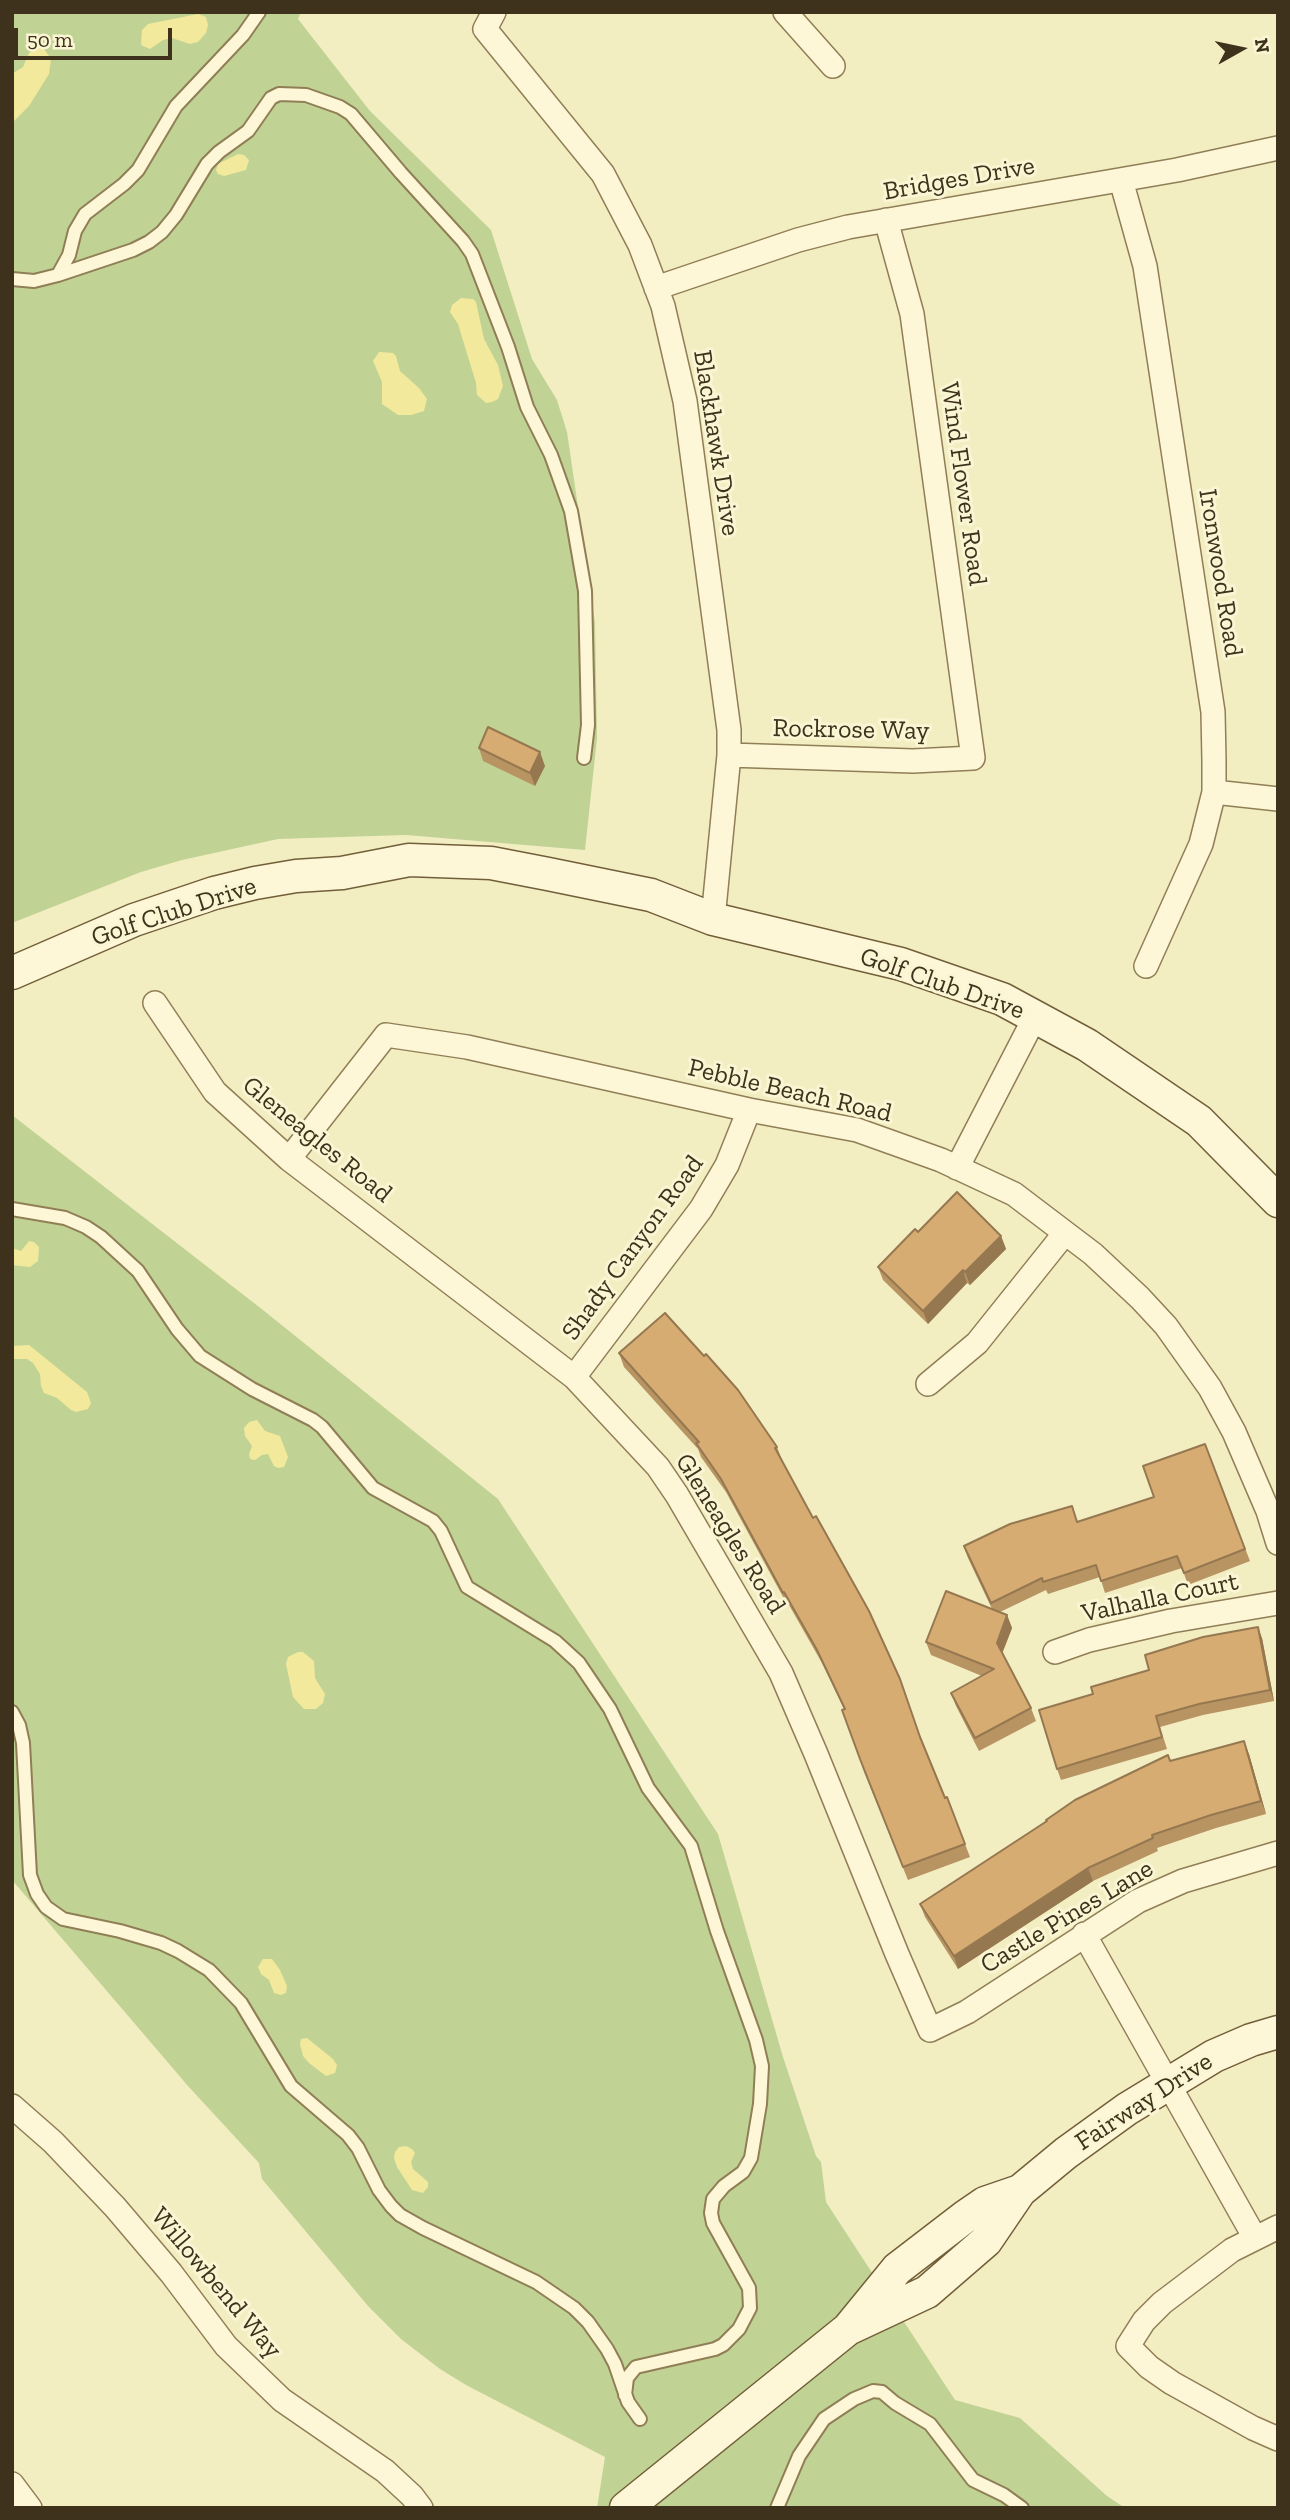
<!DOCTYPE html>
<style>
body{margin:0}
#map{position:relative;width:1290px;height:2520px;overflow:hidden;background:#f3edc2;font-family:"Zilla Slab",serif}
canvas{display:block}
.frame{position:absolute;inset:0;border:14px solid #3e321c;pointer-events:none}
.north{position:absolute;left:1206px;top:14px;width:70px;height:70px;-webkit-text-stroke:5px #faf5d3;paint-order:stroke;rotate:81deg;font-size:19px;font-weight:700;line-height:28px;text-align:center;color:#3e321c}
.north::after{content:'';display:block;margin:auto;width:24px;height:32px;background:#3e321c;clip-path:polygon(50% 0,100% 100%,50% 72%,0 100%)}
.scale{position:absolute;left:14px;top:28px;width:158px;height:32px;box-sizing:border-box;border:4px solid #3e321c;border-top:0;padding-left:9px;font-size:21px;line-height:24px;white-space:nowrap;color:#3e321c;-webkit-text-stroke:5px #faf5d3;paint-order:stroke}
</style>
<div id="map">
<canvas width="1290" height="2520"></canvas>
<div class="frame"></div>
<div class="north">N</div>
<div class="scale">50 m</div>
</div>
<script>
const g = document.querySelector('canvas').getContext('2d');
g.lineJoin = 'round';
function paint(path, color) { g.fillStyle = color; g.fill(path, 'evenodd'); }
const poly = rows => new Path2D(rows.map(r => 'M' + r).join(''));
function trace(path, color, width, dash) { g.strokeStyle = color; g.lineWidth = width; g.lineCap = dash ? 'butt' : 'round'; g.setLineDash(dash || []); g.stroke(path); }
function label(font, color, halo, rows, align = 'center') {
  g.font = font + ' "Zilla Slab",serif'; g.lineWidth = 6; g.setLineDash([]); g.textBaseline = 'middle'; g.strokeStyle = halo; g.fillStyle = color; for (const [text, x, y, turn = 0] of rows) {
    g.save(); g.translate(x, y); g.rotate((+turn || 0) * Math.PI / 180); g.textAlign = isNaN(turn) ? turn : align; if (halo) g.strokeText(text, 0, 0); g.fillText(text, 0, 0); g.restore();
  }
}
paint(poly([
 [12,12,301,12,298,19,370,111,491,230,532,359,557,400,567,432,595,623,597,738,585,850,406,835,278,839,182,860,141,872,12,923],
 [12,1115,263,1310,498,1499,718,1834,783,2057,816,2156,821,2162,826,2202,955,2400,1020,2418,1107,2496,1125,2508,597,2508,605,2457,466,2385,440,2369,401,2339,368,2306,262,2179,259,2163,188,2086,12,1880]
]), '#c1d394');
paint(poly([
 [198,14,206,17,208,25,206,33,198,42,190,44,172,38,163,40,150,49,141,45,142,30,148,24],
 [38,47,44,49,51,59,49,74,29,106,12,123,12,74,23,67,29,53],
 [238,154,244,155,249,160,246,170,224,176,218,174,216,170,218,164],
 [461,298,473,299,476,302,484,339,498,365,503,386,498,399,492,402,486,403,477,395,476,383,458,324,450,312,452,305],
 [379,352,393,353,396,356,400,371,419,388,427,399,424,411,411,415,398,415,382,404,382,382,373,361],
 [29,1241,34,1242,39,1247,38,1261,30,1267,12,1265,12,1248,21,1251],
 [29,1345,87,1392,91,1403,88,1409,76,1412,71,1410,57,1398,44,1393,41,1386,40,1374,33,1363,27,1359,12,1359,12,1346],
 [257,1420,265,1431,280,1436,288,1457,284,1467,278,1468,274,1466,268,1454,262,1455,255,1460,250,1459,249,1454,252,1446,245,1436,244,1428,249,1422],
 [298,1652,303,1652,314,1661,315,1678,325,1694,323,1703,316,1709,304,1709,293,1697,286,1664,288,1657],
 [263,1959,272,1959,280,1970,287,1986,286,1993,281,1995,274,1993,269,1980,261,1974,258,1967],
 [307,2038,333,2059,337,2065,335,2073,326,2076,309,2063,303,2056,300,2044,301,2039],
 [406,2146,412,2149,415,2153,411,2162,413,2169,428,2182,428,2187,423,2193,412,2190,397,2167,394,2158,395,2152,399,2147]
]), '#f2e99c');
const lane = poly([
 [58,275,69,255,75,231,85,214,124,184,138,170,176,106,243,35,259,12],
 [12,279,34,281,58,275,133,250,149,242,162,232,176,215,207,164,219,152,248,131,271,98,279,94,306,95,340,107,351,114,401,173,463,241,472,254,508,347,527,407,551,455,571,511,585,591,588,725,584,758],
 [12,1209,65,1218,86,1227,101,1237,138,1271,177,1329,200,1356,252,1389,313,1420,322,1427,373,1488,433,1521,441,1531,467,1587,555,1641,579,1663,610,1709,648,1788,691,1846,717,1931,756,2040,762,2066,760,2104,751,2158,743,2172,724,2186,713,2199,711,2213,713,2223,749,2288,750,2308,739,2329,723,2345,715,2349,636,2367,627,2378,625,2395],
 [12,1712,19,1725,23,1743,30,1875,37,1894,46,1907,63,1919,120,1931,161,1943,178,1951,209,1970,241,2003,291,2086,348,2135,358,2148,379,2190,391,2206,400,2215,423,2228,536,2282,574,2308,588,2322,607,2349,615,2364,628,2402,640,2419],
 [777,2508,799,2456,824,2419,854,2399,873,2391,882,2392,895,2403,930,2424,973,2480,1004,2495,1022,2508]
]);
const street = poly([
 [494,12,485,29,603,174,640,245,663,306,685,401,729,730,729,755,713,919],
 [785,12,833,66],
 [1121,180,1145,266,1213,712,1214,761,1214,792,1201,844,1146,966],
 [656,288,798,240,848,227,1177,170,1278,148],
 [729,755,913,761,973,758,912,314,886,220],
 [1214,792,1278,799],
 [155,1003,215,1092,289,1159,574,1377,658,1467,677,1495,781,1673,816,1754,897,1954,930,2030,967,2012,1138,1901,1183,1881,1278,1853],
 [289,1159,386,1035,467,1047,749,1110,857,1130,941,1160,1014,1194,1093,1254,1140,1298,1166,1326,1210,1388,1234,1432,1268,1511,1278,1543],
 [957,1168,1035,1017],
 [574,1377,701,1209,727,1165,749,1110],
 [928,1384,977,1343,1065,1233],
 [1055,1652,1089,1640,1171,1621,1278,1603],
 [1084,1934,1255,2238],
 [12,2106,53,2142,115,2207,171,2273,226,2346,282,2400,385,2471,412,2496,421,2508],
 [1278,2227,1232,2250,1162,2303,1144,2321,1128,2346,1149,2367,1172,2383,1253,2428,1278,2439],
 [12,2484,30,2508]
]);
const secondary = poly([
 [12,973,134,920,214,893,255,883,296,876,342,873,409,860,491,863,548,874,651,895,713,919,901,964,1002,999,1087,1045,1199,1121,1278,1201],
 [848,2329,927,2292,986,2241,1020,2191,1066,2153,1127,2109,1214,2056,1251,2040,1278,2032],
 [626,2508,848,2329,897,2269,966,2216,985,2203,1020,2191]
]);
trace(lane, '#907e56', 16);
trace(street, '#907e56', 26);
trace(secondary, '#725f3a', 35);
trace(lane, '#fdf7d7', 12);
trace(street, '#fdf7d7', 23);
trace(secondary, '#fdf7d7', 32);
paint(poly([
 [479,748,545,766,535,786,483,761],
 [918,1232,1001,1236,1006,1249,970,1285,967,1283,928,1324,883,1280,878,1267],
 [619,1353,777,1447,782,1460,922,1741,945,1798,947,1797,970,1857,908,1880,864,1772,844,1709,822,1663,789,1605,788,1606,726,1492,701,1457,698,1449,624,1367],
 [1205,1444,1250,1561,1188,1585,1182,1568,1105,1593,1100,1577,1048,1594,1046,1590,1000,1612,1007,1615,1012,1628,1002,1654,1031,1708,1036,1721,979,1751,956,1706,951,1693,982,1676,931,1655,926,1642,992,1609,968,1558,964,1546,1078,1522,1154,1497],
 [1262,1638,1274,1701,1203,1715,1160,1727,1167,1749,1061,1780,1057,1769,1093,1694,1149,1670],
 [1249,1754,1266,1814,1216,1828,1157,1848,1158,1851,1093,1881,958,1969,925,1917,920,1904,1170,1761]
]), '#b89463');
paint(poly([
 [540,752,545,766,535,786,530,773],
 [1001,1236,1006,1249,970,1285,965,1272],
 [963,1270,967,1283,928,1324,923,1311],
 [1007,1615,1012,1628,1001,1656,997,1643],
 [1258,1627,1262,1638,1274,1701,1270,1690],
 [1244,1741,1249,1754,1266,1814,1261,1801],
 [1088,1868,1093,1881,958,1969,954,1956]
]), '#967850');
const building = poly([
 [488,727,540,752,530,773,479,748,488,727],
 [957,1192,1001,1236,965,1272,963,1270,923,1311,878,1267,915,1229,918,1232,957,1192],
 [665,1313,704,1356,706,1354,738,1390,777,1447,775,1448,813,1518,816,1516,869,1611,900,1679,920,1737,945,1798,947,1797,965,1844,903,1867,860,1759,842,1710,845,1709,817,1650,784,1592,783,1593,721,1479,696,1443,699,1442,619,1353,665,1313],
 [1205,1444,1245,1549,1184,1573,1177,1556,1101,1581,1096,1565,1043,1582,1042,1578,991,1603,964,1546,1010,1524,1072,1506,1077,1522,1154,1497,1143,1466,1205,1444],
 [946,1591,1007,1615,997,1643,1031,1708,975,1738,951,1693,994,1669,926,1642,946,1591],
 [1258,1627,1270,1690,1199,1704,1156,1716,1162,1737,1057,1769,1039,1710,1093,1694,1091,1687,1149,1670,1145,1655,1203,1637,1258,1627],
 [1244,1741,1261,1801,1211,1815,1152,1835,1153,1838,1088,1868,954,1956,920,1904,1047,1821,1046,1820,1075,1800,1168,1755,1170,1761,1244,1741]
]);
paint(building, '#d6ac73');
trace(building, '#967850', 2);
label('26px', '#3e321c', '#faf5d3', [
 ["Bridges Drive",959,179,-10],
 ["Blackhawk Drive",716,443,81],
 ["Wind Flower Road",963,484,82],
 ["Ironwood Road",1220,573,81],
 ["Rockrose Way",851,730,1],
 ["Golf Club Drive",174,912,-18],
 ["Golf Club Drive",942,984,19],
 ["Pebble Beach Road",790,1091,13],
 ["Gleneagles Road",317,1140,39],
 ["Shady Canyon Road",633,1248,-54],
 ["Gleneagles Road",730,1534,58],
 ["Valhalla Court",1160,1598,-12],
 ["Castle Pines Lane",1067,1917,-31],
 ["Fairway Drive",1144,2102,-33],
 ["Willowbend Way",216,2283,50]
]);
</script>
